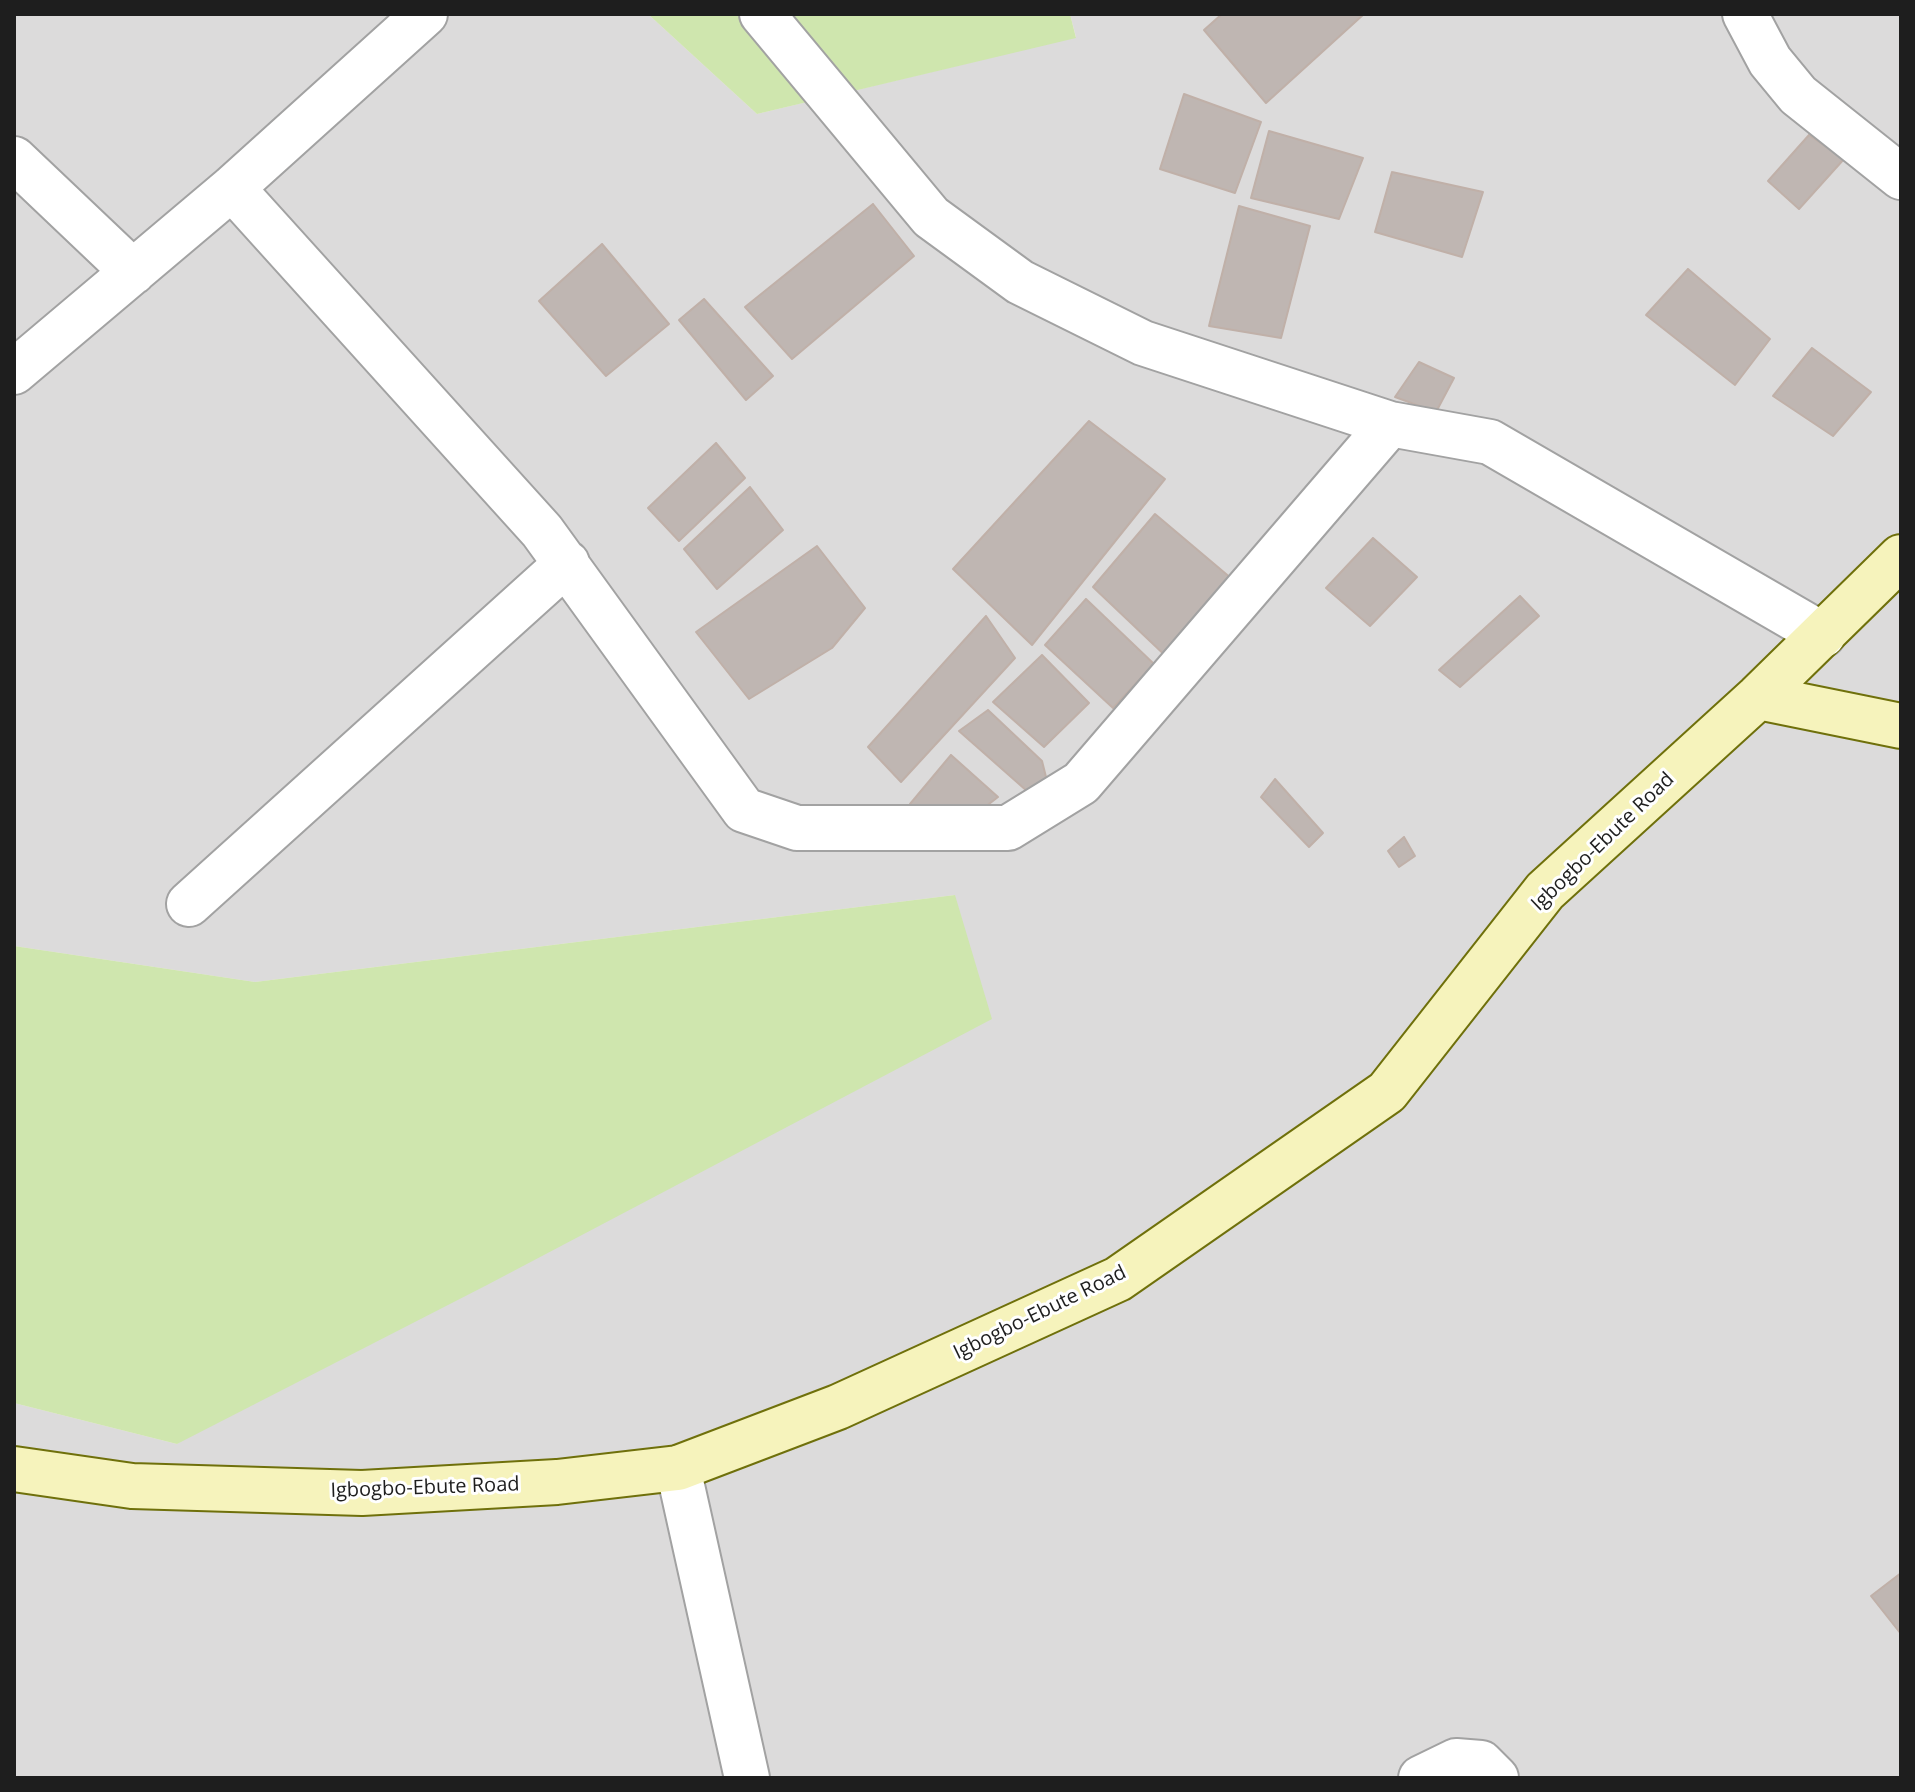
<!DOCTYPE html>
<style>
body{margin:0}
#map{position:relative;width:1915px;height:1792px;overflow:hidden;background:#efebe5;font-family:"Open Sans",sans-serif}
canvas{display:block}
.frame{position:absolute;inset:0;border:16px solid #1e1e1e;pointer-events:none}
</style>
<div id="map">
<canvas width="1915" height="1792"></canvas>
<div class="frame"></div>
</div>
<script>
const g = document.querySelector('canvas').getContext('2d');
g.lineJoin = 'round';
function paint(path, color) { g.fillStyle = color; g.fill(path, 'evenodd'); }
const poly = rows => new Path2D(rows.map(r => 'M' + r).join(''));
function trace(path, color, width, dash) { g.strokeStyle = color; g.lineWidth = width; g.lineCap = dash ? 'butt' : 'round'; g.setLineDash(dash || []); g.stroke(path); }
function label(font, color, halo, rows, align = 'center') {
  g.font = font + ' "Open Sans",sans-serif'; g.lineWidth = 6; g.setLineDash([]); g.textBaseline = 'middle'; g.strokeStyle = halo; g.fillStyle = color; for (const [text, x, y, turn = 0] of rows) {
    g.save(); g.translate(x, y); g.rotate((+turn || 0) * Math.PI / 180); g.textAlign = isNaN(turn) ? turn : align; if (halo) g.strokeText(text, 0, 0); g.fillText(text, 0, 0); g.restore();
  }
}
paint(poly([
 [14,14,648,14,757,114,1076,37,1070,14,1901,14,1901,1778,14,1778,14,1403,177,1444,955,895,255,982,14,946]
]), '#dcdbdb');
paint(poly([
 [648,14,1070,14,1076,38,757,114],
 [955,895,992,1019,487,1285,177,1444,14,1403,14,946,255,982]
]), '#cfe6ae');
const building = poly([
 [1222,14,1364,14,1266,103,1204,30,1222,14],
 [1184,94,1261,122,1235,193,1160,169,1184,94],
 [1269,131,1363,158,1339,219,1251,198,1269,131],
 [1809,135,1844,159,1799,209,1768,181,1809,135],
 [1392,172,1483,192,1462,257,1375,232,1392,172],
 [873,204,914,256,792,359,745,307,873,204],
 [1239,206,1310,226,1281,338,1209,326,1239,206],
 [602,244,669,324,606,376,539,301,602,244],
 [1688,269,1770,339,1735,385,1646,315,1688,269],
 [704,299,773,376,746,400,679,320,704,299],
 [1812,348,1871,392,1833,436,1773,396,1812,348],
 [1419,362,1454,378,1436,412,1395,397,1419,362],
 [1089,421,1165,479,1032,645,953,569,1089,421],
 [716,443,745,478,679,541,648,508,716,443],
 [750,487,783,530,717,589,684,549,750,487],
 [1155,514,1232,579,1171,661,1093,587,1155,514],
 [1373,538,1417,577,1370,626,1326,588,1373,538],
 [817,546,865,608,832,648,749,699,696,632,817,546],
 [1520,596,1539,616,1460,687,1439,670,1520,596],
 [1086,599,1154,664,1113,708,1045,645,1086,599],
 [986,616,1015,658,901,782,868,747,986,616],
 [1042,655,1089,703,1044,747,993,702,1042,655],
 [988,710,1042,761,1047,781,1036,799,959,731,988,710],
 [951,755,998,797,958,828,928,819,910,804,951,755],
 [1275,779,1323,833,1309,847,1261,797,1275,779],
 [1404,837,1415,856,1399,867,1388,851,1404,837],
 [1901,1573,1901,1634,1871,1596,1901,1573]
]);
paint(building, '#bfb6b2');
trace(building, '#c0b0a8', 2);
const street = poly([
 [762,14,931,217,1020,282,1143,343,1390,424,1490,442,1823,635],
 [1745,14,1770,61,1798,95,1901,177],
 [14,159,133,272],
 [232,188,542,531,744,810,797,828,1008,828,1081,783,1390,424],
 [14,372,232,188,425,14],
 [189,904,567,563],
 [678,1468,747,1778],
 [1421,1778,1456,1761,1481,1763,1496,1778]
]);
const secondary = poly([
 [1758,697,1901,726],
 [14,1469,132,1486,362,1493,557,1482,678,1468,838,1407,1118,1279,1387,1092,1545,891,1758,697,1901,557]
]);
trace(street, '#a2a2a2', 48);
trace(secondary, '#6f700b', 48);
trace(street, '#fff', 44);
trace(secondary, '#f6f3bc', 44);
label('20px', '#1e1e1e', '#fff', [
 ["Igbogbo-Ebute Road",1603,842,-44],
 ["Igbogbo-Ebute Road",1040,1313,-26],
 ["Igbogbo-Ebute Road",425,1488,-2]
]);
</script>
